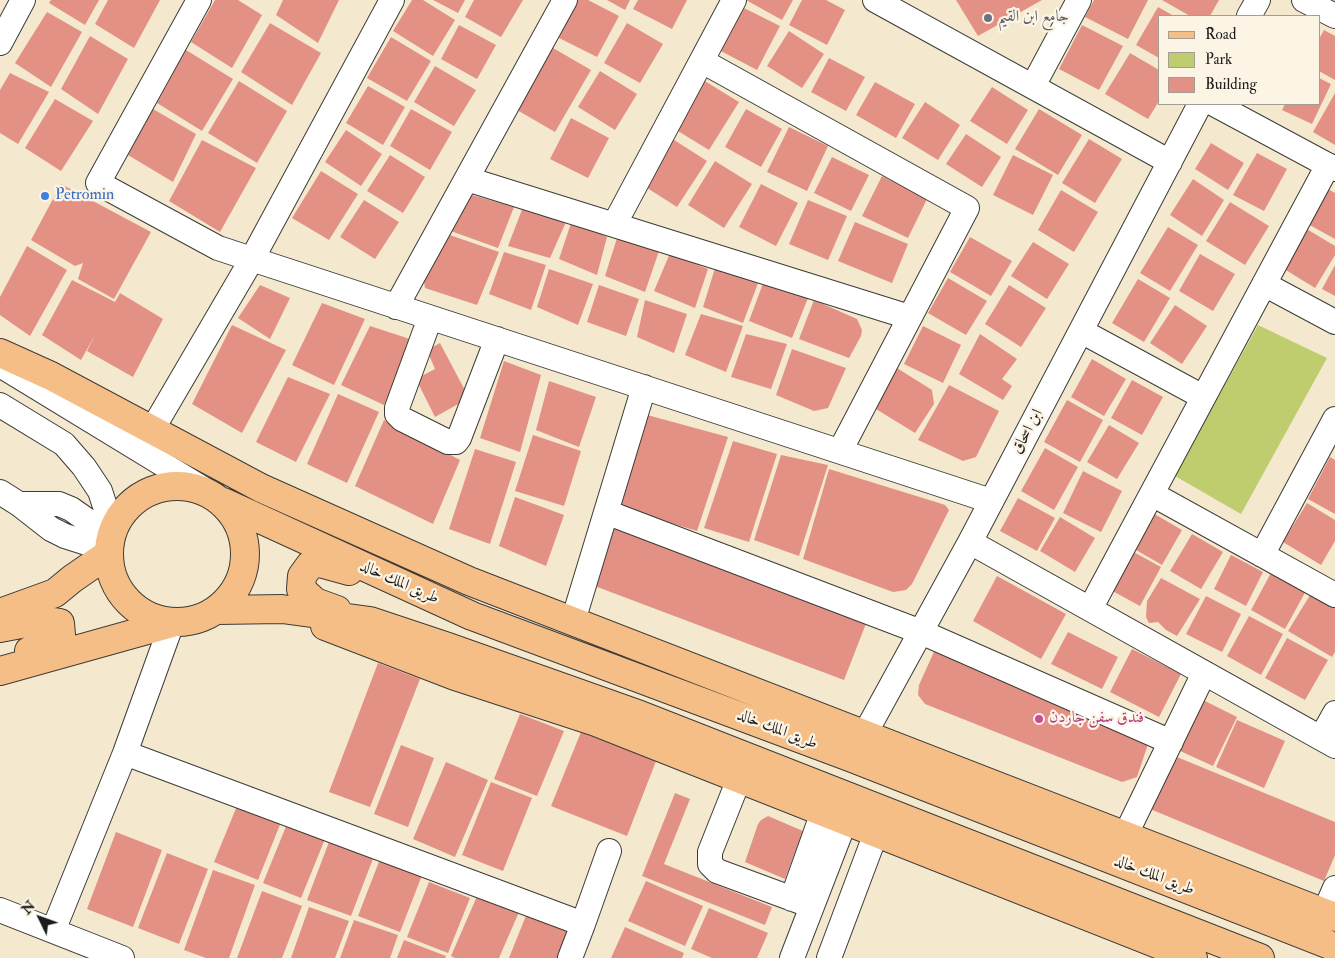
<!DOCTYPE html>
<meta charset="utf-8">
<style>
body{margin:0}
#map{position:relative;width:1335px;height:958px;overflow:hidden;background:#f4e9cf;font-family:"IM FELL Double Pica",serif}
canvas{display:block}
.legend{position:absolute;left:1158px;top:15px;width:162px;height:90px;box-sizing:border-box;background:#fcf5e5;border:1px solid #a29e95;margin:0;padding:6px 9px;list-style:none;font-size:15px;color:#1c1c1c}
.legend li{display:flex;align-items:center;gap:10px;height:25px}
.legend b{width:25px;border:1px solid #a29e95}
.north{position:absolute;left:15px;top:893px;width:50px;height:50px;-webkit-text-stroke:4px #fcf5e5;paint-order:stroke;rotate:312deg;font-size:14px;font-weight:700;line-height:20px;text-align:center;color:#1c1c1c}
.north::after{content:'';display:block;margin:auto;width:18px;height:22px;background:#1c1c1c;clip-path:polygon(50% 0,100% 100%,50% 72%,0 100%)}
</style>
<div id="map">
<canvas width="1335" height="958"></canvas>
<ul class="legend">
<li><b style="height:6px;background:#f6be87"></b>Road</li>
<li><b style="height:14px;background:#bfcd6e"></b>Park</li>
<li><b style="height:14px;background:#e39184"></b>Building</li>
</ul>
<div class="north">N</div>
</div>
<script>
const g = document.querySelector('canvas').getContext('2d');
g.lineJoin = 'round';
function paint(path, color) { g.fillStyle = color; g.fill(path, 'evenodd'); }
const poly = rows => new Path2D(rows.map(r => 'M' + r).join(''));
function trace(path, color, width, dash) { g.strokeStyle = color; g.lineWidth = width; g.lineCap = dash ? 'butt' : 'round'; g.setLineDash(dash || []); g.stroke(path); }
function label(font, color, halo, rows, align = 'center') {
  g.font = font + ' "IM FELL Double Pica",Amiri,serif'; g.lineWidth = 4.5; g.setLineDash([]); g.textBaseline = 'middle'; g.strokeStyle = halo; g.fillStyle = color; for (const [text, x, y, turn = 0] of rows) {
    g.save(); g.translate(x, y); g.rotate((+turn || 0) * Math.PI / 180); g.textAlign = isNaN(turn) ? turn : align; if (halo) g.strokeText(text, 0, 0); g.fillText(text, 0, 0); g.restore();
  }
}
paint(poly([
 [1258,325,1327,358,1241,514,1175,476]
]), '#bfcd6e');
paint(poly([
 [51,0,99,0,85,25,49,3],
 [108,0,160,0,134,48,95,24],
 [215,0,238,0,262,15,232,68,191,42],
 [283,0,339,0,318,43,276,15],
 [412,0,423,0,455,20,433,56,393,31],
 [433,0,465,0,458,13],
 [474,0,523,0,501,37,465,17],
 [578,0,588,0,619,16,597,57,559,38],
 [607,0,630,0,625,10],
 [638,0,687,0,672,29,633,9],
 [746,0,793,0,782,20],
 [802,0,826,0,845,10,827,45,789,25],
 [956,0,1042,0,978,36],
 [1094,0,1148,0,1128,39,1085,17],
 [1162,0,1219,0,1210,16,1190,16],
 [742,7,780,26,757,70,719,50],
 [1158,7,1174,16,1159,16,1159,58,1136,45],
 [47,12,82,32,51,87,15,63],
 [270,23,321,53,292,105,241,72],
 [627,23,663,44,640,83,604,63],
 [459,25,496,45,477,79,441,59],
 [1082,25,1123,46,1099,90,1059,69],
 [1324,30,1335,36,1335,80,1319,71,1319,39],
 [789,31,824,54,802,88,767,66],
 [90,36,128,59,98,114,61,89],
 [391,37,431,61,407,101,367,78],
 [553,48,591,70,555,132,517,110],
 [186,50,233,79,202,131,157,103],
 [1130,53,1159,70,1159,101,1148,119,1105,94],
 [829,58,865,77,846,111,811,92],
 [435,66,476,90,454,126,414,102],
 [600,71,637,94,615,130,578,107],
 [10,73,49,92,18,144,0,133,0,90],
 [1319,78,1331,84,1312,124,1282,110,1285,104,1319,104],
 [703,80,739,102,709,150,673,128],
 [239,81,287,111,257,163,208,133],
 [875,82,915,104,896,138,856,115],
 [368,86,405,107,383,145,346,123],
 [992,87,1028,110,1007,144,970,121],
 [1335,93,1335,145,1313,132],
 [55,99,93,121,61,171,25,148],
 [925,102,960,125,938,160,902,138],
 [153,109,196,134,173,182,128,155],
 [411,109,452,132,430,170,390,146],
 [746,109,782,129,761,167,725,147],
 [1039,109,1082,135,1058,175,1015,149],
 [571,118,609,138,588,178,550,159],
 [789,127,828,146,807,191,767,172],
 [346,130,382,154,361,186,325,162],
 [966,134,1001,157,982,187,946,164],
 [671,138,707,161,677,207,641,184],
 [1089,139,1122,159,1095,203,1062,183],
 [202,140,256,168,220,232,169,201],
 [1211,143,1244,163,1228,190,1195,169],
 [1257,153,1287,169,1264,211,1233,195],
 [390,155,425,177,403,213,367,191],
 [1013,155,1053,175,1033,215,993,195],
 [832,157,869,175,851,211,814,193],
 [715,161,752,184,724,228,688,205],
 [321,171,358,194,329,240,292,218],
 [882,176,927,199,908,238,862,216],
 [1193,179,1224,200,1202,236,1170,215],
 [61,184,151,232,114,299,78,279,83,263,75,266,31,240],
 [761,184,798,203,776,246,739,227],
 [1326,188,1335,193,1335,239,1306,223],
 [1061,190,1098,212,1074,252,1038,230],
 [465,193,514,207,498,248,448,230],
 [364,200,399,222,375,259,340,237],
 [808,200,847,216,828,260,789,244],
 [1230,202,1269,226,1245,265,1206,241],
 [523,207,566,222,550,258,508,246],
 [572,220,607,237,597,275,559,259],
 [855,222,908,244,892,283,838,261],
 [1168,227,1198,245,1170,291,1140,273],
 [1305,228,1335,246,1335,255,1315,288,1281,267],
 [444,233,499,252,477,305,425,288,423,276],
 [618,235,659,251,645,292,605,276],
 [970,237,1012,261,991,296,950,272],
 [1033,242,1069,264,1047,299,1011,276],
 [27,246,67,270,30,336,0,315,0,297],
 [504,252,546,265,531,310,489,294],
 [670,253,708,269,695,308,654,291],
 [1200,254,1235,274,1213,311,1179,291],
 [716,265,760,278,743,323,703,307],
 [1335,265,1335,296,1322,289],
 [549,269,593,284,578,325,537,307],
 [765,278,810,293,792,338,749,321],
 [948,278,987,301,966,335,928,313],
 [1138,279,1170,298,1144,342,1112,323],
 [72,280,115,302,120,293,163,319,133,377,87,351,95,335,81,360,42,335],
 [260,285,290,298,270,339,238,318],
 [599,285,639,299,626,336,587,322],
 [1009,285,1046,308,1021,347,985,324],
 [645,300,687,314,674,353,637,337],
 [814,300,857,319,862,330,861,336,849,358,799,339],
 [322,303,365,319,334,385,292,365],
 [1175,305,1207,326,1182,364,1150,343],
 [701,314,743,326,726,372,685,355],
 [232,325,286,350,242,433,192,404],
 [370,326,413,340,384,405,341,385],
 [923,326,961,345,943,383,904,364],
 [746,334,787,344,771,389,731,377],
 [980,334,1017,359,1002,379,1012,386,1003,400,959,374],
 [440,343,469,398,435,417,416,379,435,369,427,350],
 [792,349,846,368,828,408,814,411,776,395],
 [1092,359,1126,379,1104,416,1071,397],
 [504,361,541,375,520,452,480,438],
 [897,368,932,390,934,404,915,433,876,409,875,402],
 [288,377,330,394,296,462,256,442],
 [1132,380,1163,397,1142,435,1111,418],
 [549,381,596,397,579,447,536,430],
 [949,385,999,411,976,457,963,461,918,440],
 [338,394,379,412,347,483,307,464],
 [1067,400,1103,420,1080,462,1044,442],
 [640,413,728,437,697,531,611,505],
 [384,420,460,460,433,524,355,486],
 [1109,425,1139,443,1117,479,1087,462],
 [533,435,581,451,564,506,515,491],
 [733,441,777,454,749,542,704,528],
 [1045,448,1078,467,1054,510,1021,491],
 [475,449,516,462,490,544,449,529],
 [781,455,828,465,799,556,754,540],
 [1330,457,1335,460,1335,514,1308,499],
 [829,469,939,503,945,505,949,510,912,584,906,590,893,592,803,559],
 [1083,471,1122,491,1101,532,1063,513],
 [515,497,564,515,546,566,499,546],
 [1018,498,1055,518,1037,551,1000,531],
 [1307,503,1335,520,1335,541,1321,565,1283,542],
 [1151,512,1182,530,1162,565,1131,547],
 [1060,517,1095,538,1075,572,1040,551],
 [615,525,867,621,844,680,592,585],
 [1192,534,1223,552,1201,589,1170,571],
 [1128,549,1161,567,1140,606,1107,588],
 [1231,555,1263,572,1246,606,1214,589],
 [1272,571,1307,589,1285,629,1251,610],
 [997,576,1066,614,1041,659,973,621],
 [1161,578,1200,599,1177,636,1166,630,1158,622,1149,623,1146,617,1147,601],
 [1315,587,1335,599,1335,652,1332,657,1288,631],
 [1206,596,1241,614,1222,652,1186,634],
 [1249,616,1283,634,1261,675,1227,656],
 [1068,632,1118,657,1102,689,1051,664],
 [1287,638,1328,660,1305,700,1265,678],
 [937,645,1151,735,1137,777,1122,782,925,704,918,695,919,685],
 [1132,649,1181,674,1159,717,1110,692],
 [378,663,420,679,370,807,329,792],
 [1203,700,1237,717,1213,766,1178,750],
 [520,714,564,731,537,796,494,779],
 [1237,720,1285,741,1264,788,1216,767],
 [581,732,656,761,627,836,551,806],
 [401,745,434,758,408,827,374,814],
 [1172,755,1335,822,1335,855,1324,881,1150,809],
 [446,762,488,780,455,857,413,839],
 [491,782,532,798,503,871,462,855],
 [675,793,690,799,664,864,772,907,765,925,642,876],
 [239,801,283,817,258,880,214,862],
 [768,816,803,831,785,879,745,862,758,824,761,820],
 [289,819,327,834,301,898,263,883],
 [116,832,162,850,133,927,87,909],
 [332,834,376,851,351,916,307,900],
 [167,853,208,869,179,944,138,928],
 [382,854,424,870,400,932,358,916],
 [213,870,255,885,229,958,206,958,184,950],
 [646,881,703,906,685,946,628,921],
 [429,882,470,898,448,953,407,937],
 [262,891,302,906,282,958,237,958],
 [478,894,519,912,499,958,455,958,451,956],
 [309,907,349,921,335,958,291,958],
 [709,908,768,933,757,958,712,958,691,949],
 [527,913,568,930,557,958,509,958],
 [354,920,398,935,390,958,340,958],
 [625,927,684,953,682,958,611,958],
 [404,940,446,956,445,958,397,958]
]), '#e39184');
const minor = poly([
 [199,0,98,183,218,248,991,501],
 [875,0,1170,162],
 [1304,0,1335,16],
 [1249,16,1258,0],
 [0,43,23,0],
 [702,61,967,208,840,451],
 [1033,86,1079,0],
 [1214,104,1335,169],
 [467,179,909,317],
 [614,225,734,0],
 [1264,284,1335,322],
 [396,307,565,0],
 [430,318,397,408,397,414,402,419,448,442,456,442,459,438,497,339],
 [1081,331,1203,397],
 [0,365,205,490],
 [0,405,64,444,84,467,100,491,113,531],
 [152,430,252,259,392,0],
 [0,492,19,504,51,529,65,536,109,550],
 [1152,494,1335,595],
 [19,504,59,504,71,509,111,537],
 [606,512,921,632,1171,742],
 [970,542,1335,746],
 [1262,555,1335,419],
 [1090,609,1328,165],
 [573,621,644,387],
 [1321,738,1335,713],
 [856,750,970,542,1200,104],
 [125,753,583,924,609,851],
 [739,779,710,852,710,864,717,871,812,906],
 [1125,836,1204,673],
 [792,899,823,812],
 [0,910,122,958],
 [1324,913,1335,888],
 [53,931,125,753,172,623],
 [570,958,583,924],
 [792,958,845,821],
 [829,958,876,833]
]);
const major = poly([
 [0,353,51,376,261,488,469,581,1335,917],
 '109 554a68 68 0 1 1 136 0a68 68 0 1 1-136 0Z',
 [223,502,472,616,852,758,1335,947],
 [218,610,282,609,370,621,448,647,640,715,1260,958],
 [337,610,315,602,301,589,302,576,310,565,320,563,349,571],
 [0,613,55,593,72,579,108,554],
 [325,626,455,676,596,722,1193,958],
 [0,628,42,620,60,623,61,635,29,651],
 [0,671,172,623]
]);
trace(minor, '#3c3b37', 26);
trace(major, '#3c3b37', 30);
trace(minor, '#fff', 24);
trace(major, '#f6be87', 28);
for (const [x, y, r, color] of [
 [988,18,5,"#6b7280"],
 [45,196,5,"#3f7fe0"],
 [1039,719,5,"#d1479c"]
]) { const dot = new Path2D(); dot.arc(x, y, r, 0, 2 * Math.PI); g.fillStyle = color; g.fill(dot); trace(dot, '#fcf5e5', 2); }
label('16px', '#5b616d', '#fcf5e5', [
 ["جامع ابن القيم",998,18]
], 'left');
label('16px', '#366cbe', '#fcf5e5', [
 ["Petromin",55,196]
], 'left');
label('16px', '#1c1c1c', '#fcf5e5', [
 ["ابن اسحاق",1028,432,-62],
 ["طريق الملك خالد",399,583,24],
 ["طريق الملك خالد",777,730,21],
 ["طريق الملك خالد",1154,876,21]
]);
label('16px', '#b23c85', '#fcf5e5', [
 ["فندق سفن جاردن",1049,719]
], 'left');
</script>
